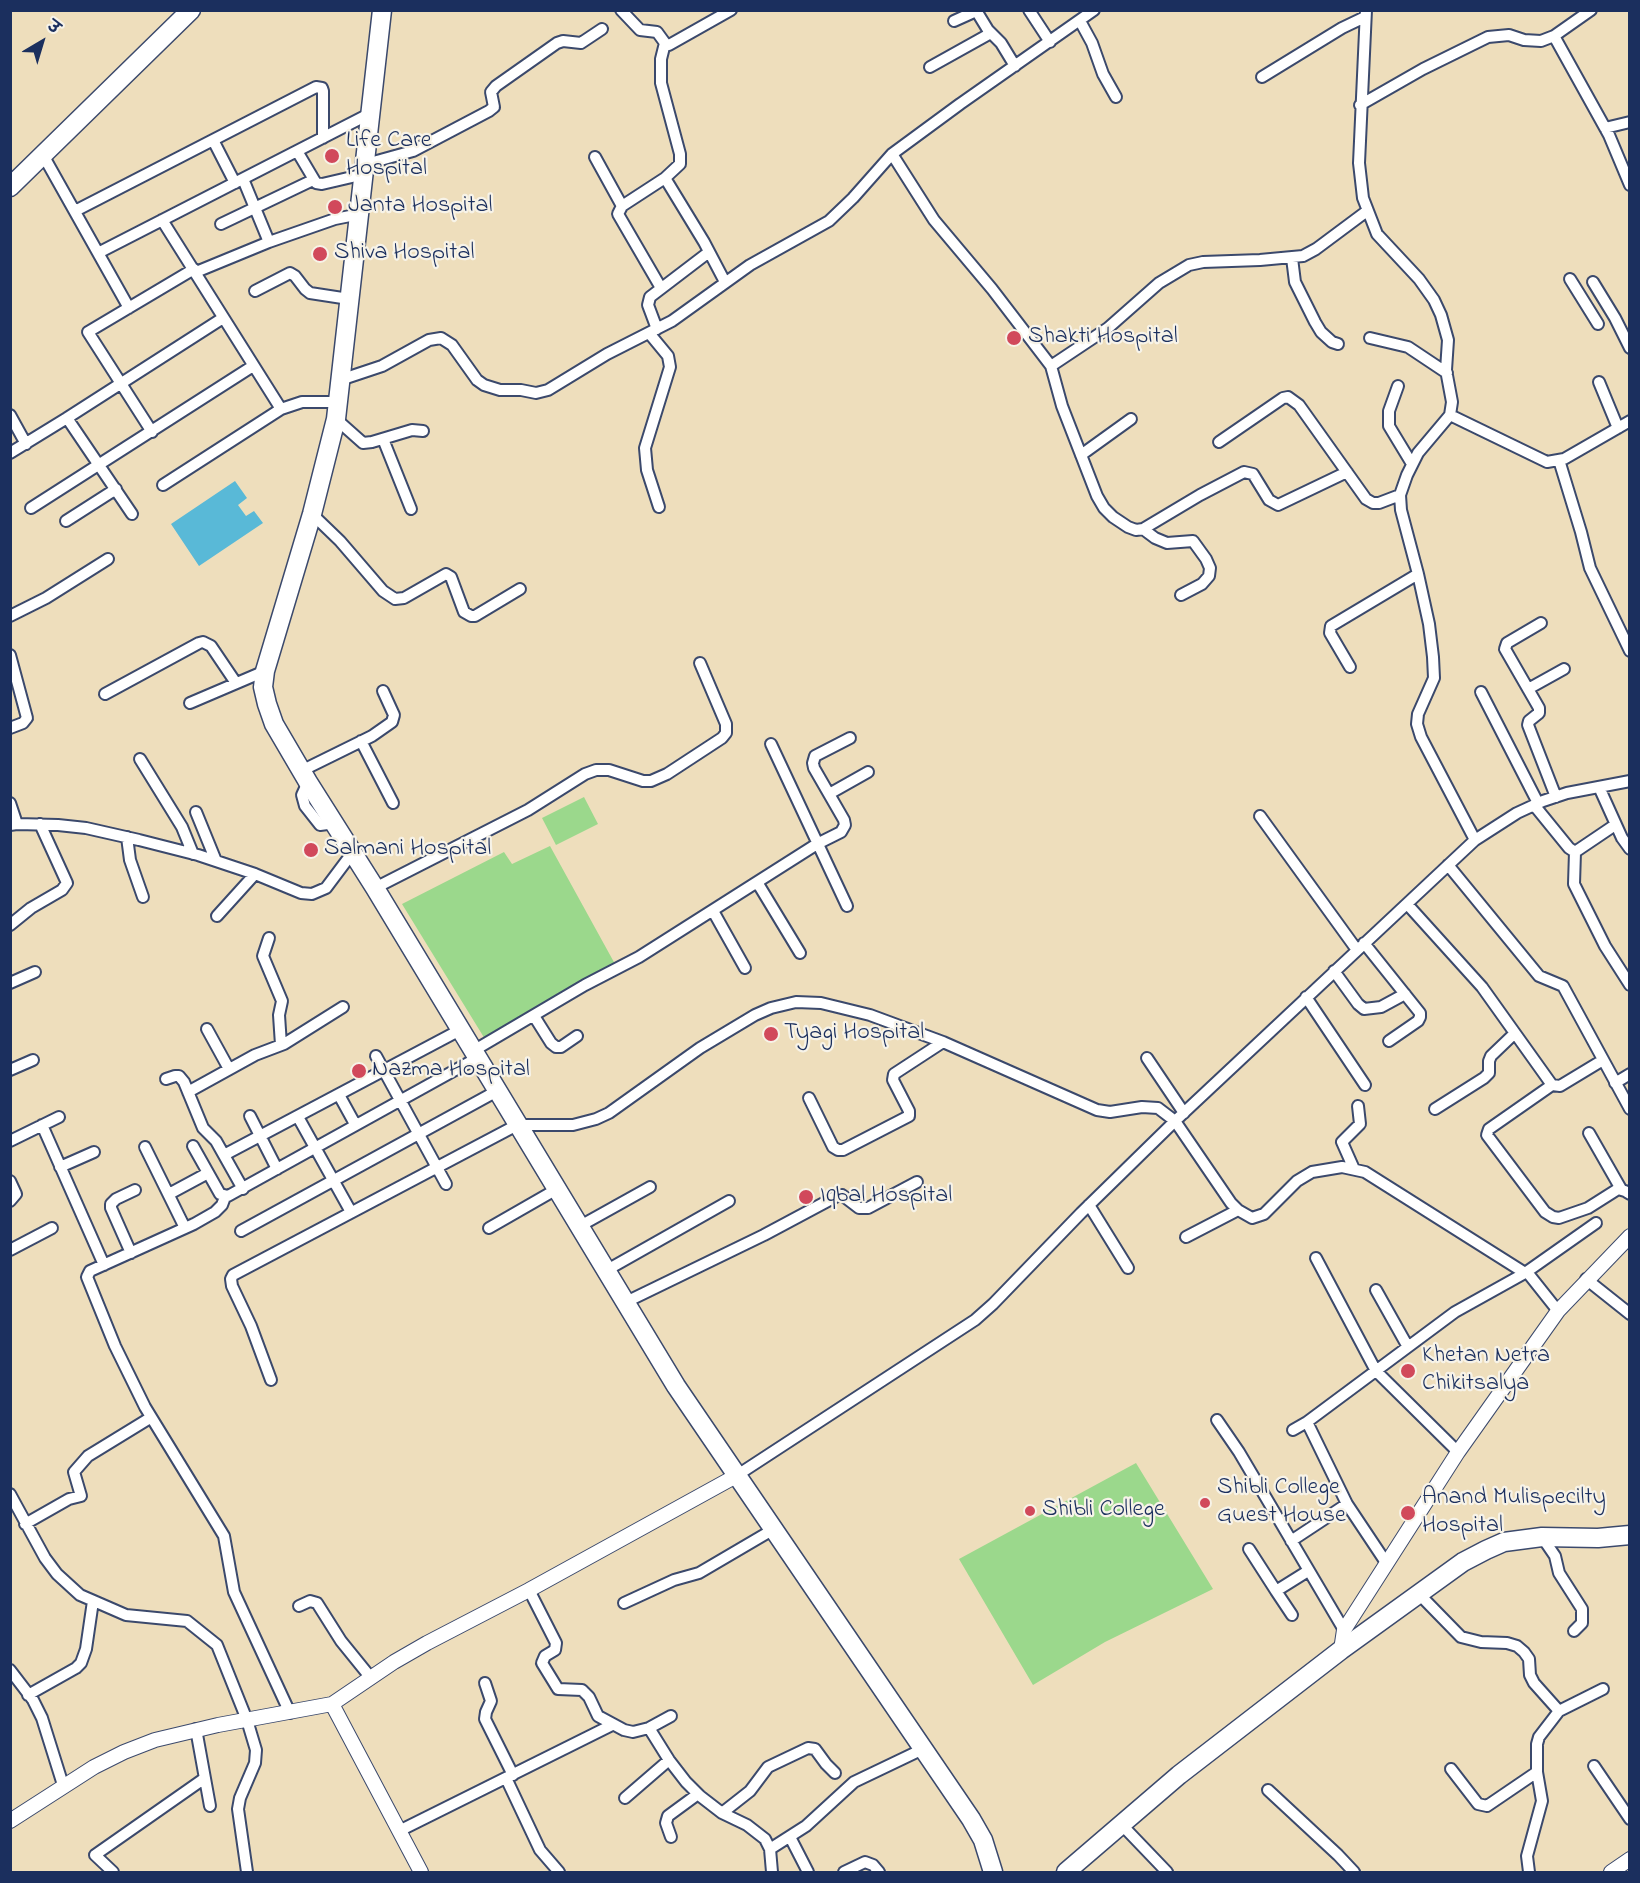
<!DOCTYPE html>
<meta charset="utf-8">
<style>
body{margin:0}
#map{position:relative;width:1640px;height:1883px;overflow:hidden;background:#eedebc;font-family:"Indie Flower","Playpen Sans Deva",sans-serif}
canvas{display:block}
.frame{position:absolute;inset:0;border:12px solid #1b2f5e;pointer-events:none}
.north{position:absolute;left:12px;top:12px;width:60px;height:60px;-webkit-text-stroke:4px #f7f3e8;paint-order:stroke;rotate:38deg;font-size:16px;font-weight:700;line-height:24px;text-align:center;color:#1b2f5e}
.north::after{content:'';display:block;margin:auto;width:21px;height:27px;background:#1b2f5e;clip-path:polygon(50% 0,100% 100%,50% 72%,0 100%)}
</style>
<div id="map">
<canvas width="1640" height="1883"></canvas>
<div class="frame"></div>
<div class="north">उ</div>
</div>
<script>
const g = document.querySelector('canvas').getContext('2d');
g.lineJoin = 'round';
function paint(path, color) { g.fillStyle = color; g.fill(path, 'evenodd'); }
const poly = rows => new Path2D(rows.map(r => 'M' + r).join(''));
function trace(path, color, width, dash) { g.strokeStyle = color; g.lineWidth = width; g.lineCap = dash ? 'butt' : 'round'; g.setLineDash(dash || []); g.stroke(path); }
function label(font, color, halo, rows, align = 'center') {
  g.font = font + ' "Indie Flower",sans-serif'; g.lineWidth = 4.5; g.setLineDash([]); g.textBaseline = 'middle'; g.strokeStyle = halo; g.fillStyle = color; for (const [text, x, y, turn = 0] of rows) {
    g.save(); g.translate(x, y); g.rotate((+turn || 0) * Math.PI / 180); g.textAlign = isNaN(turn) ? turn : align; if (halo) g.strokeText(text, 0, 0); g.fillText(text, 0, 0); g.restore();
  }
}
paint(poly([
 [584,797,598,824,556,845,542,818],
 [550,846,615,964,488,1044,402,904,504,852,512,864],
 [1136,1463,1213,1589,1105,1642,1033,1685,959,1559]
]), '#9bd88c');
paint(poly([
 [235,481,247,498,238,505,246,516,254,511,263,523,199,566,171,524]
]), '#59b9d7');
const minor = poly([
 [621,10,640,30,657,32,665,43,669,45,731,10],
 [1029,10,1050,42],
 [1366,10,1359,163,1363,198,1377,234,1419,279,1434,300,1441,315,1448,340,1446,370,1452,402,1450,415,1418,453,1407,475,1400,495,1401,510,1418,574,1429,624,1433,657,1434,678,1418,714,1417,724,1421,737,1475,840],
 [954,21,974,12,977,12,988,30,1001,43,1015,66],
 [1080,21,1092,43,1103,74,1116,97],
 [1554,36,1609,135,1630,185],
 [930,67,991,33],
 [1262,77,1342,28,1365,17],
 [1360,105,1423,69,1488,37,1509,35,1524,40,1541,41,1554,36,1591,10],
 [1605,128,1630,122],
 [213,140,235,183],
 [297,151,316,183,322,184,365,174],
 [892,154,934,220,992,289,1051,366,1062,406,1097,496,1104,508,1113,517,1128,527,1136,530,1143,529,1200,495,1244,472,1253,474,1269,500,1278,505,1347,472],
 [43,155,129,308],
 [595,157,622,206],
 [366,164,413,151,489,111,494,107,491,92,496,86,557,43,563,41,581,43,602,29],
 [665,178,704,242,725,282],
 [243,179,269,242],
 [75,211,316,87,322,88,323,91,323,138],
 [162,220,281,409],
 [221,224,313,180],
 [98,253,371,113],
 [1292,258,1295,282,1315,322,1321,332,1332,342,1338,344],
 [196,272,269,242,335,219,360,214],
 [1570,279,1598,324],
 [1593,282,1615,318,1630,348],
 [661,288,618,214,622,206,665,178,680,164,680,154,661,83,661,59,665,43],
 [255,291,290,273,295,276,305,289,310,293,349,299],
 [657,329,648,305,650,297,709,252],
 [649,333,668,356,670,367,645,448,647,470,659,507],
 [1370,338,1408,347,1447,373],
 [1051,366,1108,328,1159,283,1189,265,1203,262,1260,260,1303,256,1316,249,1367,211],
 [340,380,382,366,429,340,441,338,452,345,477,380,484,385,500,390,521,390,536,393,548,390,607,354,672,321,750,265,829,221,853,198,892,154,960,104,1094,10],
 [1599,382,1618,428],
 [1398,386,1389,411,1389,426,1412,464],
 [10,415,26,444],
 [1450,415,1547,462,1564,459,1630,421],
 [336,419,363,443,372,442,412,430,423,431],
 [152,432,88,332,194,269],
 [383,439,411,509],
 [1219,442,1283,398,1288,397,1299,405,1366,499,1373,503,1379,503,1400,495],
 [10,453,67,418],
 [1081,455,1131,419],
 [1559,460,1581,532,1590,568,1630,651],
 [163,485,281,409,302,402,337,402],
 [31,508,253,366],
 [132,514,67,418,223,318],
 [312,514,340,541,383,591,395,599,404,598,446,574,451,577,464,612,471,616,475,616,520,589],
 [66,521,116,489],
 [1143,529,1155,538,1167,543,1193,541,1206,559,1210,568,1209,576,1202,584,1181,595],
 [10,616,46,598,108,559],
 [1541,623,1507,643,1505,649,1539,708,1539,713,1529,721,1528,725,1556,797],
 [10,655,27,718,23,723,10,728],
 [1350,667,1330,633,1331,626,1418,574],
 [1528,689,1564,669],
 [1481,692,1538,803],
 [105,694,199,643,203,642,211,646,236,683],
 [190,703,265,671],
 [361,741,393,803],
 [771,744,847,906],
 [140,759,182,827,193,854],
 [301,771,372,736,392,722,394,715,383,691],
 [308,782,302,795,305,806,320,825,335,823],
 [1599,787,1622,838,1630,849],
 [829,794,868,772],
 [10,803,17,824],
 [1534,805,1569,848,1575,852,1615,825],
 [196,812,216,861],
 [1260,816,1357,950],
 [10,825,17,824,58,825,86,828,139,840,198,855,255,874,301,893,312,894,326,888,353,852],
 [127,837,130,860,143,897],
 [1575,852,1574,884,1605,946,1630,985],
 [1448,865,1539,976,1563,986,1630,1109],
 [757,882,800,953],
 [375,888,528,810,585,774,596,770,609,770,643,781,651,781,667,774,722,738,726,733,726,724,700,663],
 [1407,904,1482,987,1552,1085,1560,1086,1603,1060],
 [713,911,745,968],
 [217,916,255,874],
 [10,925,31,908,62,890,67,883,40,824],
 [269,938,263,956,282,1001,279,1015,281,1045],
 [1364,943,1420,1013,1420,1017,1418,1021,1389,1041],
 [1334,971,1358,1004,1364,1009,1381,1007,1405,994],
 [10,983,35,972],
 [1306,997,1365,1085],
 [534,1016,551,1043,556,1047,561,1047,577,1036],
 [207,1029,229,1069],
 [473,1051,585,985,639,957,817,844,841,832,845,825,844,820,814,768,813,763,815,756,850,738],
 [376,1056,446,1184],
 [1147,1058,1184,1113],
 [10,1070,33,1060],
 [166,1079,175,1076,179,1076,184,1082,203,1128,216,1141,243,1189],
 [1615,1083,1630,1074],
 [1552,1085,1489,1129,1487,1135,1490,1139,1545,1212,1553,1217,1559,1218,1588,1208,1618,1189,1625,1191,1630,1194],
 [188,1092,255,1055,284,1044,343,1007],
 [339,1095,355,1124],
 [809,1098,833,1147,838,1150,843,1150,909,1116,909,1111,893,1080,894,1074,943,1042],
 [1435,1109,1484,1078,1489,1073,1489,1061,1491,1056,1515,1033],
 [250,1116,277,1169],
 [298,1117,351,1212],
 [42,1125,104,1265],
 [1589,1133,1621,1189],
 [10,1141,59,1117],
 [193,1146,220,1194,228,1196,477,1058],
 [145,1147,185,1228],
 [224,1155,460,1030],
 [60,1167,94,1152],
 [1354,1169,1342,1142,1360,1124,1358,1106],
 [10,1181,16,1194,10,1201],
 [169,1194,208,1173],
 [225,1197,222,1205,215,1212,194,1224,90,1271,87,1277,115,1346,145,1407,224,1536,234,1592,290,1713],
 [1089,1205,1128,1268],
 [580,1226,650,1187],
 [489,1228,557,1189],
 [241,1231,497,1091],
 [1186,1237,1238,1210],
 [10,1250,52,1228],
 [131,1253,111,1208,111,1204,116,1199,135,1190],
 [1316,1258,1376,1371,1458,1452],
 [607,1270,729,1201],
 [1586,1279,1630,1314],
 [1376,1290,1408,1347],
 [626,1302,764,1235,837,1196,842,1195,859,1208,868,1208,917,1182],
 [271,1380,251,1326,232,1286,231,1279,233,1275,517,1125,573,1125,596,1119,609,1113,700,1048,755,1015,771,1008,796,1002,821,1003,870,1015,943,1042,1097,1110,1110,1112,1142,1107,1158,1108,1175,1121,1231,1203,1238,1210,1252,1218,1264,1214,1297,1181,1312,1172,1342,1167,1365,1172,1525,1273,1527,1272,1558,1311],
 [1217,1420,1239,1452,1344,1630],
 [1307,1422,1455,1312,1525,1273,1596,1223],
 [1293,1430,1307,1422,1347,1504,1387,1564],
 [736,1476,975,1320,993,1304,1081,1213,1175,1121,1475,840,1517,813,1543,801,1567,793,1630,781],
 [10,1494,45,1558,57,1574,80,1595,126,1615,187,1621,217,1645,247,1720,256,1750,255,1763,240,1798,238,1809,247,1872],
 [25,1524,69,1499,81,1496,74,1472,88,1456,150,1418],
 [1542,1537,1555,1556,1559,1573,1582,1609,1582,1623,1574,1631],
 [1291,1541,1347,1504],
 [1249,1549,1276,1591,1308,1571],
 [529,1590,556,1643,555,1650,545,1656,542,1663,558,1689,582,1690,589,1697,598,1716,624,1730,633,1732,649,1728,671,1716],
 [1276,1591,1292,1615],
 [1419,1594,1461,1637,1481,1642,1507,1643,1517,1646,1524,1652,1529,1659,1530,1675,1534,1683,1559,1711],
 [624,1603,674,1580,699,1573,774,1529],
 [299,1606,310,1601,317,1603,341,1641,371,1678],
 [10,1670,33,1700,42,1718,63,1785],
 [485,1683,491,1701,486,1712,485,1719,513,1775],
 [28,1695,76,1668,81,1663,86,1649,93,1601],
 [649,1728,669,1760,686,1782,700,1796,722,1813,747,1825,765,1839,770,1849,772,1872],
 [196,1729,210,1806],
 [1594,1766,1630,1819],
 [1451,1769,1478,1804,1487,1806,1537,1772],
 [506,1778,540,1850,559,1872],
 [1268,1790,1338,1855,1354,1872],
 [625,1798,669,1760],
 [722,1813,750,1791,768,1767,808,1748,815,1749,826,1764,835,1773],
 [1121,1824,1167,1872],
 [399,1831,612,1725],
 [671,1837,666,1823,668,1816,698,1794],
 [790,1837,808,1872],
 [770,1849,806,1826,854,1782,923,1749],
 [113,1872,95,1855,205,1778],
 [844,1872,865,1862,873,1865,879,1872],
 [1529,1872,1527,1856,1542,1801,1537,1772,1537,1744,1539,1737,1559,1711,1603,1689]
]);
const tertiary = poly([
 [1341,1650,1344,1630,1458,1452,1558,1311,1630,1236],
 [10,1821,94,1767,124,1752,155,1740,218,1725,332,1704],
 [421,1872,332,1704,394,1662,427,1643,529,1590,736,1476],
 [1611,1872,1630,1859]
]);
const trunk = poly([
 [382,10,336,419,312,514,265,671,263,687,267,704,274,724,308,782,375,888,676,1386,971,1819,983,1840,993,1872],
 [10,187,191,10],
 [1066,1872,1179,1775,1341,1650,1463,1562,1486,1550,1504,1542,1542,1537,1598,1538,1630,1535]
]);
trace(minor, '#3b496c', 14);
trace(tertiary, '#3b496c', 16);
trace(trunk, '#3b496c', 21);
trace(minor, '#fff', 10);
trace(tertiary, '#fff', 14);
trace(trunk, '#fff', 18);
for (const [x, y, r, color] of [
 [332,156,8,"#d1495b"],
 [335,207,8,"#d1495b"],
 [320,254,8,"#d1495b"],
 [1014,338,8,"#d1495b"],
 [311,850,8,"#d1495b"],
 [771,1034,8,"#d1495b"],
 [359,1071,8,"#d1495b"],
 [806,1197,8,"#d1495b"],
 [1408,1371,8,"#d1495b"],
 [1205,1503,6,"#d1495b"],
 [1030,1511,6,"#d1495b"],
 [1408,1513,8,"#d1495b"]
]) { const dot = new Path2D(); dot.arc(x, y, r, 0, 2 * Math.PI); g.fillStyle = color; g.fill(dot); trace(dot, '#f7f3e8', 2); }
label('24px', '#1b2f5e', '#f7f3e8', [
 ["Life Care",346,142],
 ["Hospital",346,170],
 ["Janta Hospital",348,207],
 ["Shiva Hospital",334,254],
 ["Shakti Hospital",1028,338],
 ["Salmani Hospital",324,850],
 ["Tyagi Hospital",784,1034],
 ["Nazma Hospital",372,1071],
 ["Iqbal Hospital",820,1197],
 ["Khetan Netra",1422,1357],
 ["Chikitsalya",1422,1385],
 ["Shibli College",1217,1489],
 ["Guest House",1217,1517],
 ["Anand Mulispecilty",1422,1499],
 ["Hospital",1422,1527],
 ["Shibli College",1042,1511]
], 'left');
</script>
